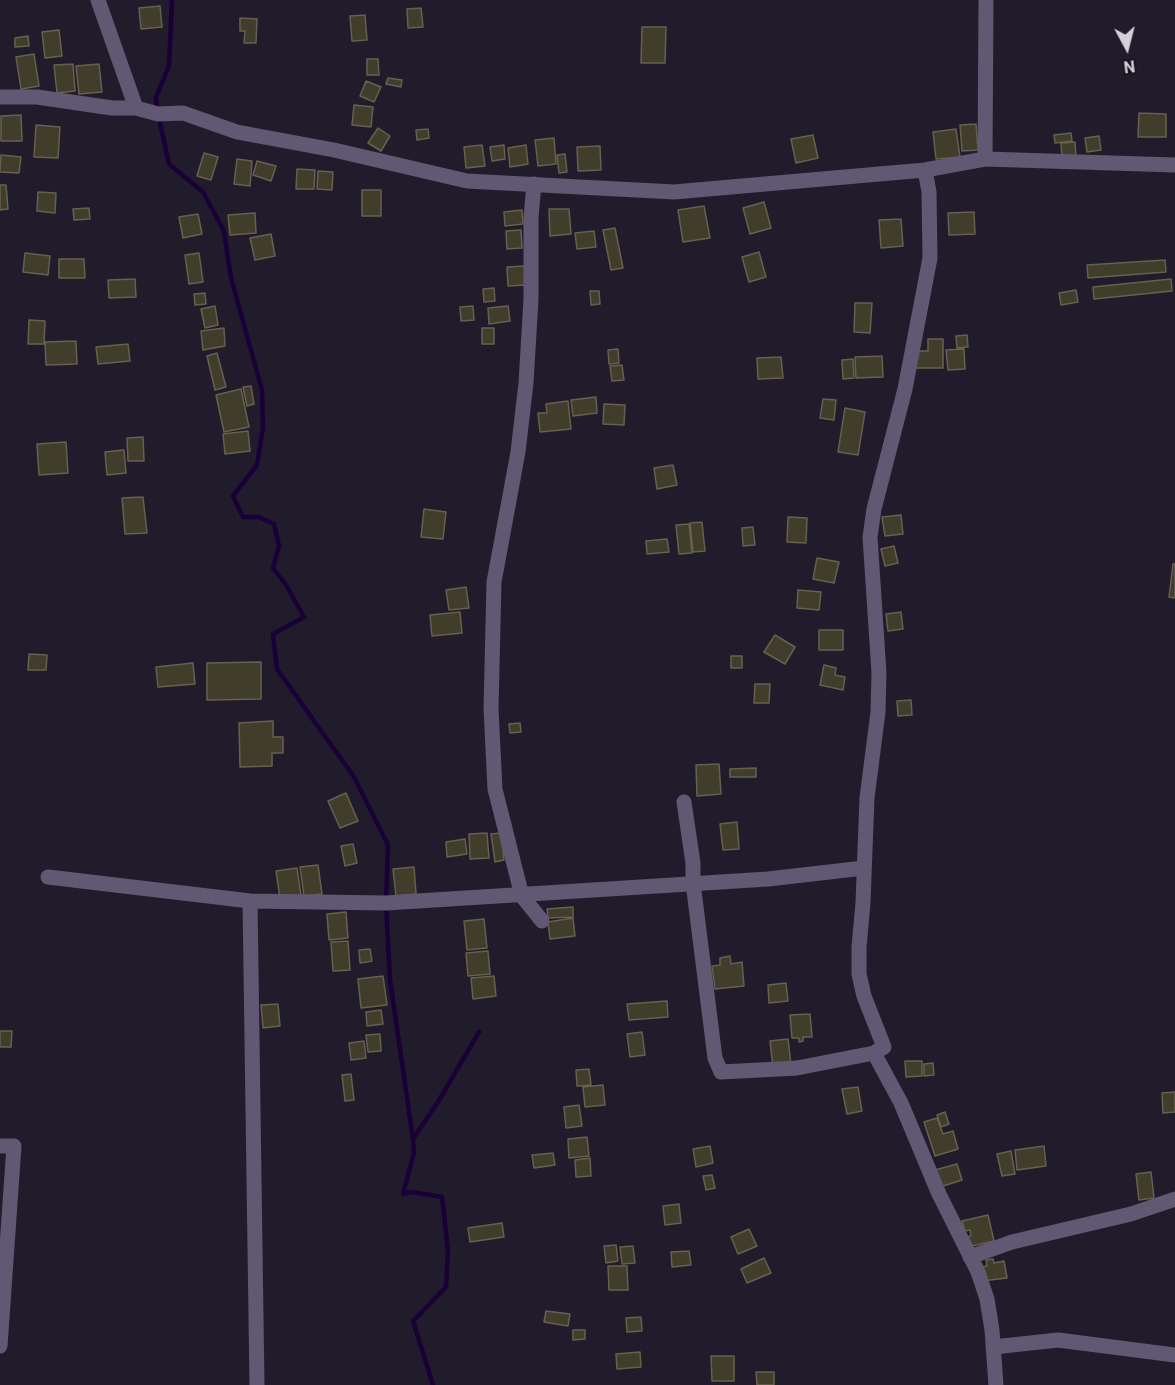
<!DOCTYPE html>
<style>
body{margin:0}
#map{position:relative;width:1175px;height:1385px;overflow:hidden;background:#211c2b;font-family:Roboto,sans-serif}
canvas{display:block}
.north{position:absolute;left:1097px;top:18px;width:60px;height:60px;-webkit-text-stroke:4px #171321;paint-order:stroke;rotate:173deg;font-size:16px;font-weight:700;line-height:24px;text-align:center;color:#d3d0da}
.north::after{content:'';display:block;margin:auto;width:21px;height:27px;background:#d3d0da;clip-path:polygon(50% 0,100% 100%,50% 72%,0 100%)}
</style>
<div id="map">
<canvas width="1175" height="1385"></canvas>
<div class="north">N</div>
</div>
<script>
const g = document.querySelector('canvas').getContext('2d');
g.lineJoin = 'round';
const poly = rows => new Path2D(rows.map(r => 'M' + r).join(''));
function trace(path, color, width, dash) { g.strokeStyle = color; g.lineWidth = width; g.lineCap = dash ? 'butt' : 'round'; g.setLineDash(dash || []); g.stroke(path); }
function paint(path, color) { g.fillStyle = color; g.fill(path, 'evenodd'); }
trace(poly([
 [157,109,156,97,169,66,172,0],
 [159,118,169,164,203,192,224,231,231,278,262,390,263,428,257,465,233,496,243,517,259,517,274,524,279,546,273,568,286,585,304,617,273,634,277,669,354,777,388,845,386,903,390,980,413,1139],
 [433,1385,413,1321,446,1287,448,1251,442,1197,412,1192,403,1194,414,1153,413,1139,438,1102,479,1032]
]), '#190036', 4.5);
const building = poly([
 [160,6,162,27,141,29,139,8,160,6],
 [421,8,423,27,408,28,407,9,421,8],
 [365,15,367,40,352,41,350,16,365,15],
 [240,18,257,19,256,43,244,43,245,31,240,31,240,18],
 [642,27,666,27,665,63,641,63,642,27],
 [59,30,62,56,45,58,42,32,59,30],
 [28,36,29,46,15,47,15,38,28,36],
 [34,54,39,86,21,89,16,57,34,54],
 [367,59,378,59,379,75,367,75,367,59],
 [73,64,75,91,57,93,54,65,73,64],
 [99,64,102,92,79,94,76,66,99,64],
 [388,78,402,80,401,87,386,84,388,78],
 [366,81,381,87,374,102,360,96,366,81],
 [354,105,373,107,371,127,352,125,354,105],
 [1139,113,1166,114,1166,137,1138,137,1139,113],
 [21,115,22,141,1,141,1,116,21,115],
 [976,124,978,150,962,151,960,125,976,124],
 [36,125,60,127,58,158,34,157,36,125],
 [378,128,390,136,381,151,368,143,378,128],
 [428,129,429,138,417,140,416,130,428,129],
 [956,129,960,157,936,159,933,132,956,129],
 [1071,133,1072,141,1055,143,1054,135,1071,133],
 [813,135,818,158,796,163,791,139,813,135],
 [1099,136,1101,150,1087,152,1085,138,1099,136],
 [554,138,556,164,538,166,535,140,554,138],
 [1075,142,1076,157,1062,158,1061,143,1075,142],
 [482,145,485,166,466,168,464,147,482,145],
 [504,145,505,159,492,161,490,147,504,145],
 [526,145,528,164,510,167,508,148,526,145],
 [600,146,601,170,578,171,577,147,600,146],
 [204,153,218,157,211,180,197,176,204,153],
 [565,154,567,172,559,173,557,155,565,154],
 [1,155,21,157,19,173,0,172,1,155],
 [237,159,252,161,250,186,234,184,237,159],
 [257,161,276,166,271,181,253,175,257,161],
 [297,169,315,170,314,189,296,189,297,169],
 [318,171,333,172,332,190,317,189,318,171],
 [0,185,6,185,8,209,0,210,0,185],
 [362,190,381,190,381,216,362,216,362,190],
 [38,192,56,193,55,213,37,211,38,192],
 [764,202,771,228,750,234,743,208,764,202],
 [704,206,710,238,683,242,678,210,704,206],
 [89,208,90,219,74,220,73,209,89,208],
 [549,209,569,209,571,234,550,236,549,209],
 [522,210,523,224,505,226,504,212,522,210],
 [974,212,975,234,949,235,948,213,974,212],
 [255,213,256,233,230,235,228,215,255,213],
 [198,214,202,234,183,238,179,217,198,214],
 [901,219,903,246,881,248,879,220,901,219],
 [615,228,623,268,611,270,603,230,615,228],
 [521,230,522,248,507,249,506,231,521,230],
 [594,231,596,247,577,249,575,233,594,231],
 [271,234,275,256,255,260,250,238,271,234],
 [759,252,766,277,749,282,742,257,759,252],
 [25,253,50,256,48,275,23,272,25,253],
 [199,253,203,282,189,284,185,255,199,253],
 [59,259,84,259,85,278,59,278,59,259],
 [1165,260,1166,272,1088,278,1087,265,1165,260],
 [525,266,526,285,508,286,507,267,525,266],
 [135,279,136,297,109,298,108,280,135,279],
 [1171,279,1172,291,1094,299,1093,287,1171,279],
 [494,288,495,301,484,302,483,289,494,288],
 [1076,290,1078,302,1061,305,1059,293,1076,290],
 [590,291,599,291,600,304,591,305,590,291],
 [205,293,206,304,195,305,194,294,205,293],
 [855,303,872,303,870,333,854,332,855,303],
 [215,306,218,325,205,328,201,309,215,306],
 [473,306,474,320,461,321,460,307,473,306],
 [508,306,510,321,489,324,488,308,508,306],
 [29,320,45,321,44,344,28,344,29,320],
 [224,328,225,346,203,350,201,331,224,328],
 [482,328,494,328,494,344,482,344,482,328],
 [967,335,968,347,957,348,956,336,967,335],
 [928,339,943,339,943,368,915,368,915,351,928,351,928,339],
 [76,341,77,364,46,365,45,342,76,341],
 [128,344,130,361,98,364,96,347,128,344],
 [618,349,619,363,609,364,608,350,618,349],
 [964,349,965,369,948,370,946,350,964,349],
 [217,353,226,387,215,390,207,356,217,353],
 [882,356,883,377,856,378,855,357,882,356],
 [781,357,783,378,758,379,757,358,781,357],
 [853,359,854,378,843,379,842,360,853,359],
 [622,365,624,380,612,381,610,366,622,365],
 [251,386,254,404,247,406,243,387,251,386],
 [241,389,249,427,224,432,216,395,241,389],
 [596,397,597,413,573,416,571,400,596,397],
 [823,399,836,400,834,420,820,418,823,399],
 [568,401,571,429,540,432,538,413,547,413,546,404,568,401],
 [604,404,625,405,624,425,603,424,604,404],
 [845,408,865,412,858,455,838,452,845,408],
 [248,431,250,451,225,454,223,434,248,431],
 [143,437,144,461,128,461,127,438,143,437],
 [66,442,68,473,39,475,37,444,66,442],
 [124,450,126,473,107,475,105,452,124,450],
 [673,465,677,485,657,489,654,468,673,465],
 [143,497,147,533,125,534,122,498,143,497],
 [424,509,446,512,443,539,421,537,424,509],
 [901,515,903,534,885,536,882,517,901,515],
 [788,517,807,518,806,543,787,542,788,517],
 [702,522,705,551,693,552,690,523,702,522],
 [689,524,692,553,679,554,676,525,689,524],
 [753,527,755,545,743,546,742,528,753,527],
 [667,539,669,552,647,554,646,541,667,539],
 [894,546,898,563,885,566,881,549,894,546],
 [817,558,839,562,834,583,813,579,817,558],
 [1173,564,1175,564,1175,598,1169,597,1173,564],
 [466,587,469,608,449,610,446,590,466,587],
 [798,590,821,592,819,610,797,608,798,590],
 [460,612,462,633,432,636,430,615,460,612],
 [901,612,903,629,888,631,886,614,901,612],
 [819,630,843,630,843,650,819,650,819,630],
 [775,635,795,647,785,664,764,652,775,635],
 [29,654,47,655,46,670,28,670,29,654],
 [731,656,742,656,742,668,731,668,731,656],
 [261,662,261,699,207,700,207,663,261,662],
 [193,663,195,684,158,687,156,667,193,663],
 [824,665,836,668,835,675,845,677,843,690,820,685,824,665],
 [755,684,770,684,769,703,754,703,755,684],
 [911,700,912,715,898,716,897,701,911,700],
 [273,721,273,737,283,737,283,753,272,753,272,766,240,767,239,723,273,721],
 [520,723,521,732,510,733,509,724,520,723],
 [719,764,721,794,697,796,696,765,719,764],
 [756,768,756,777,730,777,730,769,756,768],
 [346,793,358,821,340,828,328,801,346,793],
 [737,822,739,849,723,850,720,824,737,822],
 [487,833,489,858,470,859,469,834,487,833],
 [501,833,504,860,495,862,491,834,501,833],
 [465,839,467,854,447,857,446,842,465,839],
 [353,844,357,863,345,866,341,846,353,844],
 [318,865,322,894,304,896,300,867,318,865],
 [414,867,416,894,396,896,393,869,414,867],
 [297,868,301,895,280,898,276,871,297,868],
 [573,907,573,917,548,918,547,909,573,907],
 [346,912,348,938,329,940,327,914,346,912],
 [573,918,575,936,550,939,548,922,573,918],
 [484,919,487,948,467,950,464,921,484,919],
 [348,941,350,970,333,971,331,942,348,941],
 [370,949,372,961,360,963,359,950,370,949],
 [488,951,490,974,468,976,466,953,488,951],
 [730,956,731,964,742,962,744,986,715,989,712,966,720,965,720,958,730,956],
 [383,976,387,1005,361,1008,358,979,383,976],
 [494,976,496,996,473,999,471,978,494,976],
 [786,983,788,1001,769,1003,768,985,786,983],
 [667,1001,668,1017,629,1020,627,1004,667,1001],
 [278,1004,280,1026,263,1028,261,1005,278,1004],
 [381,1010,383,1024,367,1026,366,1012,381,1010],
 [810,1014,812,1037,803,1037,803,1041,799,1042,799,1038,792,1038,790,1015,810,1014],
 [0,1031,12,1031,11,1047,0,1047,0,1031],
 [642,1032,645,1055,630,1057,627,1034,642,1032],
 [380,1034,381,1051,368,1052,366,1035,380,1034],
 [788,1039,791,1065,773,1068,770,1041,788,1039],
 [364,1041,366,1058,351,1060,349,1043,364,1041],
 [905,1061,922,1061,922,1076,906,1077,905,1061],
 [933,1063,934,1075,924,1076,924,1064,933,1063],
 [589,1069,591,1085,577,1086,576,1070,589,1069],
 [351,1074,354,1100,345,1101,342,1075,351,1074],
 [603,1085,605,1105,585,1107,583,1087,603,1085],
 [858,1087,862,1111,847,1114,842,1089,858,1087],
 [1175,1092,1175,1112,1163,1113,1162,1093,1175,1092],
 [579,1105,582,1126,566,1128,564,1107,579,1105],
 [945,1112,949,1124,941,1127,937,1115,945,1112],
 [937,1118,943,1134,953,1131,958,1149,935,1156,924,1122,937,1118],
 [587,1137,589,1156,569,1158,568,1139,587,1137],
 [710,1146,713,1163,696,1167,693,1149,710,1146],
 [1044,1146,1046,1166,1017,1170,1015,1150,1044,1146],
 [1011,1151,1015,1174,1002,1176,997,1154,1011,1151],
 [553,1153,555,1165,534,1168,532,1155,553,1153],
 [590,1158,591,1176,576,1177,575,1160,590,1158],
 [957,1164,962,1180,940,1187,935,1170,957,1164],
 [1151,1172,1154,1198,1139,1200,1136,1174,1151,1172],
 [712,1175,715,1188,706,1190,703,1176,712,1175],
 [679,1204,681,1223,665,1225,663,1206,679,1204],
 [988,1215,994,1241,968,1247,966,1237,971,1236,970,1230,965,1231,962,1221,988,1215],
 [502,1223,504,1237,470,1242,468,1228,502,1223],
 [749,1229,757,1246,738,1254,731,1237,749,1229],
 [616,1245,618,1261,606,1263,604,1246,616,1245],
 [633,1246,635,1263,622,1264,620,1247,633,1246],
 [689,1251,691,1265,672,1267,671,1252,689,1251],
 [764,1258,771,1273,747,1283,741,1269,764,1258],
 [993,1259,994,1263,1004,1261,1007,1278,982,1281,980,1267,987,1266,986,1260,993,1259],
 [608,1266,627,1266,628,1290,609,1290,608,1266],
 [546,1311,570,1314,568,1326,544,1322,546,1311],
 [641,1317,642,1331,627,1332,626,1318,641,1317],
 [573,1330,585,1330,585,1339,573,1340,573,1330],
 [640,1352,641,1367,617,1369,616,1354,640,1352],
 [711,1356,734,1356,734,1381,712,1381,711,1356],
 [756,1372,774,1372,774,1385,757,1385,756,1372]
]);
paint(building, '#413d2b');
trace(building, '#66614f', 1.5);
trace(poly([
 [98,0,136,108],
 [0,97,37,97,112,108,136,108,158,114,183,113,237,132,334,150,467,181,674,192,925,170,985,159,1175,165],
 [985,159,986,0],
 [925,170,929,192,930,258,905,389,874,509,870,537,879,673,878,712,867,798,863,903,859,947,859,974,864,996,884,1047,874,1053,901,1103,939,1194,978,1272,987,1299,992,1330,996,1385],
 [534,184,531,217,531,299,526,383,518,452,494,582,491,709,495,789,522,896,542,921],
 [684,802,693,863,693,883,715,1058,721,1072,797,1068,874,1053],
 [48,877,250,901,257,1385],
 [250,901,386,903,768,879,864,868],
 [0,1146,14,1146,0,1346],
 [970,1257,1012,1242,1131,1214,1175,1199],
 [993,1347,1058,1340,1175,1355]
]), '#615874', 15);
</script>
